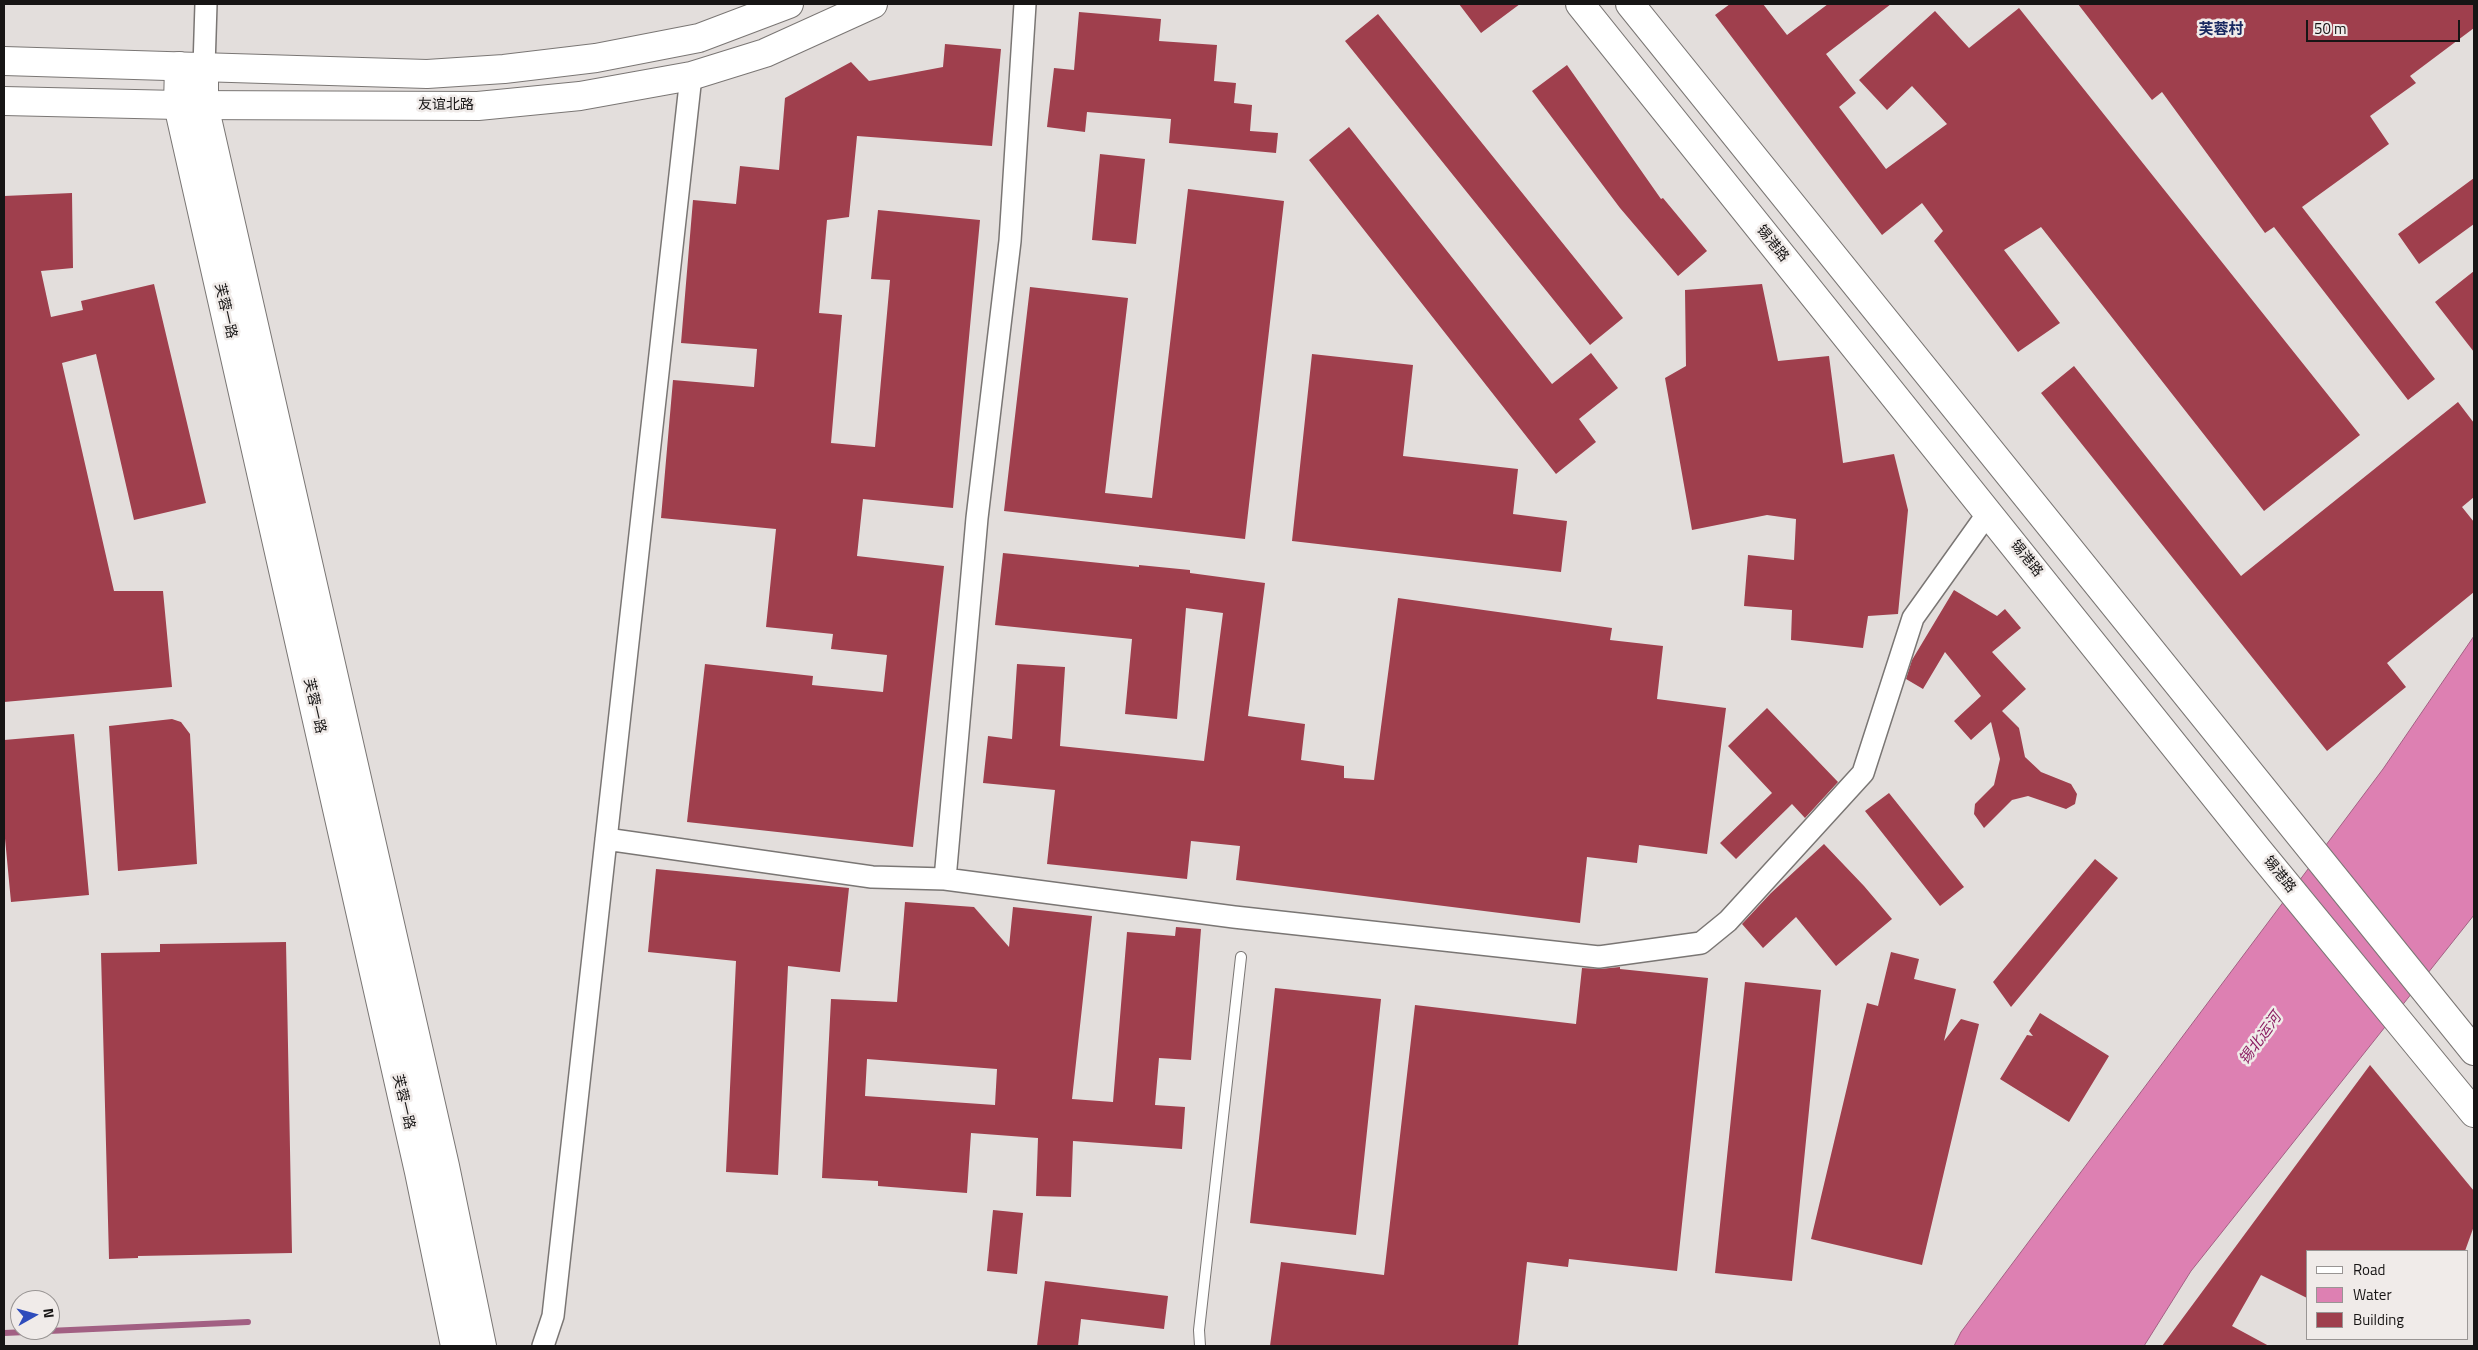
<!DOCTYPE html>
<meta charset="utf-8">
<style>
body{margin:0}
#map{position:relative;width:2478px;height:1350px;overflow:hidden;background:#e3dedc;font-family:"Titillium Web",sans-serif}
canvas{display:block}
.frame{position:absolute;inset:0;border:5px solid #171515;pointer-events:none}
.legend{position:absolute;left:2306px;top:1250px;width:162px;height:90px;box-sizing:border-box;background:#f0ebe9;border:1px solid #999594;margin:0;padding:6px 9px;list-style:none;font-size:15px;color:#171515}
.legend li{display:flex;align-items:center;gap:10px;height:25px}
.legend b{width:25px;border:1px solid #999594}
.north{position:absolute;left:10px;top:1290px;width:50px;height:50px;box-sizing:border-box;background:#f0ebe9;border:1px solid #999594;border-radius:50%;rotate:83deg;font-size:14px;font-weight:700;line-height:20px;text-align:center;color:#171515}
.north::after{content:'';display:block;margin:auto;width:18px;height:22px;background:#2e4cbc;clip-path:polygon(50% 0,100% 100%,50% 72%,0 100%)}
.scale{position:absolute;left:2306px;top:20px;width:154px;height:22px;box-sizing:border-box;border:2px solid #171515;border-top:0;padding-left:6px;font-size:15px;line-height:18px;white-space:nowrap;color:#171515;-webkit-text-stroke:4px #f0ebe9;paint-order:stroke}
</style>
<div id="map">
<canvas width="2478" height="1350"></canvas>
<div class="frame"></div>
<ul class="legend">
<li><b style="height:6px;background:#fff"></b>Road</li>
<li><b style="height:14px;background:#dd80b2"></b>Water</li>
<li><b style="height:14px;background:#9f3f4d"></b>Building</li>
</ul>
<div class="north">N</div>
<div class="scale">50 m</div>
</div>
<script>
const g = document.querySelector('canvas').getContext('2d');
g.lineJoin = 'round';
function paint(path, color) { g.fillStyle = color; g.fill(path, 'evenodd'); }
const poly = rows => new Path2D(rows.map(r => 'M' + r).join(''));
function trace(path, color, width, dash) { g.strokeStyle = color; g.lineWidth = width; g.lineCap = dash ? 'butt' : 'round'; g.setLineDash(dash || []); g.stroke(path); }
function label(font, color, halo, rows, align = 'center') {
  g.font = font + ' "Titillium Web","Noto Sans SC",sans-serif'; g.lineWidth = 5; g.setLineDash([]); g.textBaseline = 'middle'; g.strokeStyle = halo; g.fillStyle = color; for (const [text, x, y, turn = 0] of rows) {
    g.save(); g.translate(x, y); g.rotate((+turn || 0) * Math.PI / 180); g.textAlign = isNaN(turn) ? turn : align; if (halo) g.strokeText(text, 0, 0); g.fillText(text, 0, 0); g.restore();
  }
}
const water = poly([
 [2474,636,2474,915,2191,1271,2144,1346,1954,1346,1961,1332,2383,769,2474,636]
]);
paint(water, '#dd80b2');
trace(water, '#a26083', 1);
trace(poly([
 [4,1333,248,1322]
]), '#a26083', 6);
paint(poly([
 [1459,4,1520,4,1481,33],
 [1730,4,1763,4,1787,35,1828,4,1891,4,1826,54,1856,93,1839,107,1886,169,1947,124,1912,86,1887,110,1859,80,1935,11,1969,48,2019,8,2360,435,2264,511,2041,227,2004,250,2060,323,2018,352,1934,241,1943,231,1922,203,1882,235,1715,15],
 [2078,4,2474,4,2474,28,2410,76,2416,83,2370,116,2389,144,2302,207,2435,379,2408,400,2274,227,2265,233,2162,92,2152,100],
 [1079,12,1161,19,1159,41,1217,45,1214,81,1236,83,1234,103,1252,105,1250,131,1278,133,1276,153,1169,143,1171,119,1087,112,1085,132,1047,127,1054,68,1074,70],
 [1378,14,1623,318,1590,345,1345,41],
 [945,44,1001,49,992,146,857,136,849,217,827,220,819,313,842,315,831,443,875,447,890,280,871,279,878,210,980,220,953,508,863,499,857,556,944,566,913,847,687,822,705,664,813,676,812,685,883,692,887,655,831,649,833,634,766,627,776,529,661,518,673,380,754,387,757,349,681,343,693,200,736,204,740,166,779,170,785,98,851,62,869,81,943,67],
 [1567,65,1661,199,1663,198,1707,251,1678,276,1620,208,1532,91],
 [1349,127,1552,384,1591,353,1618,388,1579,419,1596,442,1556,474,1309,160],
 [1100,154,1145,159,1136,244,1092,240],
 [2474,178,2474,224,2419,264,2398,234],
 [1188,189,1284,201,1245,539,1004,511,1030,287,1128,298,1105,493,1152,498],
 [72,193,73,268,41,271,51,317,83,310,81,301,154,284,206,503,134,520,96,354,62,363,114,591,163,591,172,687,4,702,4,196],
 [2474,271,2474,352,2435,302],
 [1762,284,1778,361,1829,356,1843,463,1894,454,1908,510,1898,614,1868,616,1863,648,1791,640,1792,610,1744,606,1748,555,1794,560,1796,519,1767,515,1692,530,1665,378,1686,366,1685,290],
 [1312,354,1413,365,1403,456,1518,469,1513,514,1567,521,1561,572,1292,541],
 [2074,366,2241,576,2458,402,2474,423,2474,497,2462,507,2474,522,2474,592,2387,663,2406,687,2327,751,2041,393],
 [1003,553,1139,567,1139,565,1190,570,1190,573,1265,583,1248,716,1305,724,1301,760,1344,766,1344,778,1374,780,1398,598,1612,628,1610,640,1663,646,1657,699,1726,708,1707,854,1639,845,1637,863,1587,857,1580,923,1236,880,1240,846,1191,841,1187,879,1047,864,1055,790,983,783,988,736,1012,739,1017,664,1065,667,1060,746,1204,761,1223,613,1186,608,1177,719,1125,714,1132,639,995,625],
 [1954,590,1997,616,2005,609,2021,628,1992,652,2026,689,2002,711,2019,728,2025,757,2041,772,2071,784,2077,794,2075,804,2066,809,2028,796,2012,800,1984,828,1974,814,1975,804,1994,785,2000,759,1991,722,1971,740,1954,721,1981,696,1945,652,1923,689,1906,679,1912,660],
 [1767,708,1838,782,1805,818,1792,804,1736,859,1720,843,1772,793,1728,746],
 [172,719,181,722,190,734,197,864,118,871,109,726],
 [74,734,89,895,11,902,4,828,4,740],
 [1889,793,1964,887,1940,906,1865,811],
 [1824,844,1864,886,1892,919,1836,966,1796,917,1763,948,1742,924,1771,893],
 [2095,859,2118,878,2011,1007,1993,982],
 [656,869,849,888,840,972,788,966,778,1175,726,1172,736,961,648,952],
 [905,902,974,907,1009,947,1013,907,1092,916,1072,1099,1113,1102,1127,932,1175,936,1176,927,1201,929,1191,1060,1159,1058,1155,1105,1185,1107,1182,1149,1073,1141,1071,1197,1036,1196,1038,1138,971,1133,967,1193,878,1186,878,1181,822,1178,831,999,897,1002],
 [867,1059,997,1069,995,1105,865,1096],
 [286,942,292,1253,138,1256,138,1258,109,1259,101,953,160,952,160,944],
 [1891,952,1919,959,1914,979,1956,989,1944,1041,1961,1019,1979,1024,1922,1265,1811,1239,1867,1003,1878,1006],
 [1620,967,1620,969,1708,978,1677,1271,1569,1259,1568,1267,1527,1262,1518,1346,1270,1346,1281,1262,1384,1275,1415,1005,1576,1024,1582,968,1600,969],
 [1745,982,1821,990,1792,1281,1715,1273],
 [1275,988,1381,999,1356,1235,1250,1223],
 [2040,1013,2109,1056,2069,1122,2000,1079,2027,1035,2033,1036,2029,1031],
 [2370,1065,2474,1191,2474,1226,2465,1251,2307,1251,2307,1298,2261,1275,2232,1326,2269,1346,2162,1346],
 [993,1210,1023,1213,1017,1274,987,1271],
 [1045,1281,1168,1296,1164,1329,1081,1319,1078,1346,1037,1346]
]), '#9f3f4d');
const lane = poly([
 [1200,1346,1199,1330,1241,957]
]);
const street = poly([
 [204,67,206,4],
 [606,839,872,877,945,879,1234,917,1599,957,1701,943,1728,921,1863,773,1913,618,1988,513],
 [945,879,977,518,1010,241,1025,4],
 [543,1346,553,1316,691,76]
]);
const secondary = poly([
 [179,66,178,105,419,1172,455,1346],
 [204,67,204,105,445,1166,482,1346]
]);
const primary = poly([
 [1580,4,2258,850,2474,1113],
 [1630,4,2474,1051],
 [4,61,427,74,504,69,596,58,699,38,789,4],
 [4,101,178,105,478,106,580,96,691,76,765,53,873,4]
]);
trace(lane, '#7a7674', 12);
trace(street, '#7a7674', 24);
trace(secondary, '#7a7674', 30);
trace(primary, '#7a7674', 30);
trace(lane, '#fff', 10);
trace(street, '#fff', 21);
trace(secondary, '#fff', 28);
trace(primary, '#fff', 28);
label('14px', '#171515', '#f0ebe9', [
 ["友谊北路",446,106],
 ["锡港路",1772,244,51],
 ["芙蓉一路",225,311,77],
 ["锡港路",2026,559,51],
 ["芙蓉一路",314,706,77],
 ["锡港路",2279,875,51],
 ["芙蓉一路",403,1102,77]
]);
label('bold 15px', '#192960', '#f0ebe9', [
 ["芙蓉村",2221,30]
]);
label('italic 15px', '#8b1e62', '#f0ebe9', [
 ["锡北运河",2261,1039,-54]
]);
</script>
